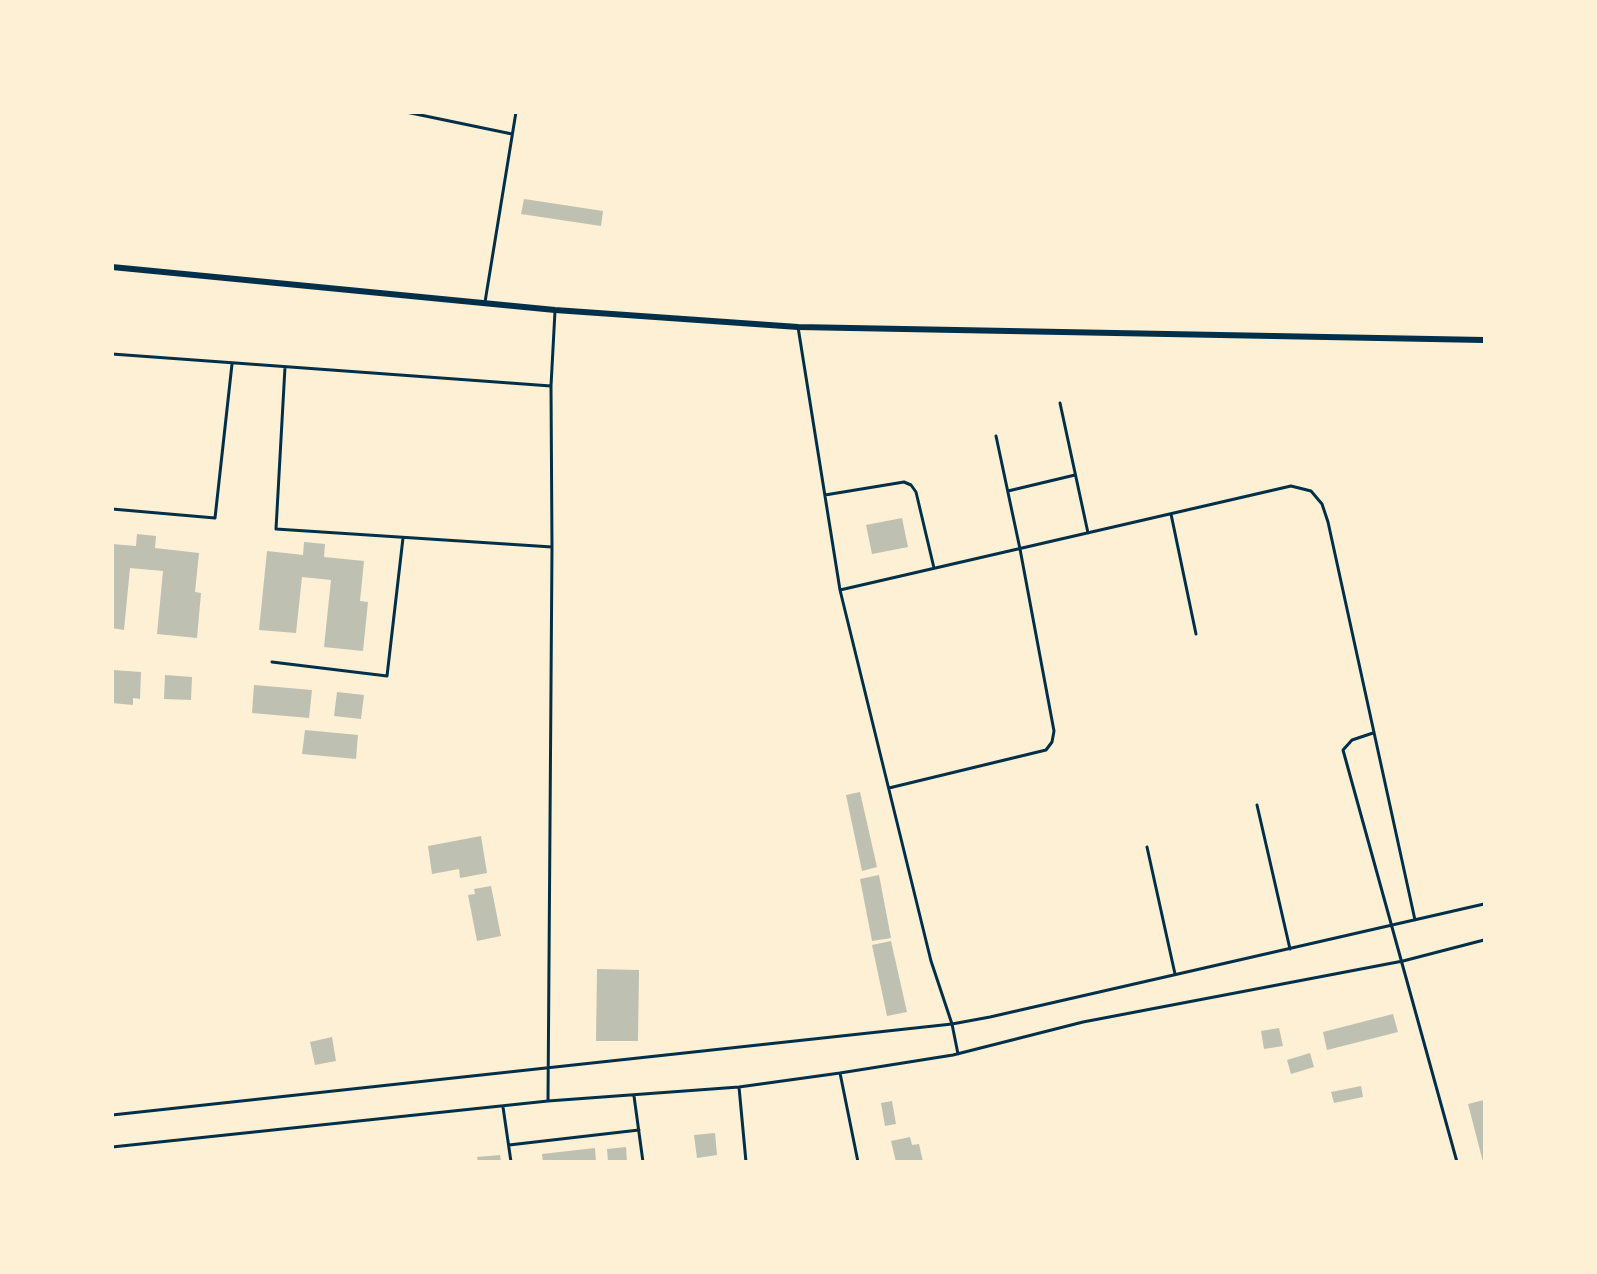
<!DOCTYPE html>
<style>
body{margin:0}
#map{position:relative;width:1597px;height:1274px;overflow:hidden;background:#fdf0d5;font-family:"Archivo Narrow",sans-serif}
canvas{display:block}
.frame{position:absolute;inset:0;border:114px solid #fdf0d5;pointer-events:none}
</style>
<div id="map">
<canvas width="1597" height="1274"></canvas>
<div class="frame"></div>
</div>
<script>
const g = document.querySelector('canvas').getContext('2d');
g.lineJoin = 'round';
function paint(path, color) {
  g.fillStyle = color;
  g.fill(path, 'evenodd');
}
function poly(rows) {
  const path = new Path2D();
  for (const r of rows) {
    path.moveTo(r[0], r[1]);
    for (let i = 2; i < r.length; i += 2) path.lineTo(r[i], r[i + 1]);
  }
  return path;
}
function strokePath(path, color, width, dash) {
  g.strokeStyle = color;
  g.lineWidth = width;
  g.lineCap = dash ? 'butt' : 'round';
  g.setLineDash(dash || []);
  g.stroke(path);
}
const building = poly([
 [524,199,603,211,601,226,521,214],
 [902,518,908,547,872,554,866,525],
 [137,534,156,536,155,548,199,553,195,592,201,593,197,638,157,634,163,571,130,568,124,630,112,628,112,544,136,546],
 [304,542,325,544,324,557,364,561,360,601,368,602,363,651,324,647,331,580,302,577,296,633,259,630,267,551,303,555],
 [112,670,141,672,140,699,133,698,133,705,112,703],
 [165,675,192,677,191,700,164,699],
 [254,685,312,690,309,718,252,713],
 [337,692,364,695,361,719,334,716],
 [305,730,358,735,356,759,302,754],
 [860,792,877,867,862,871,846,795],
 [481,836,487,873,460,878,459,869,432,874,428,846],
 [879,875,891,938,872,941,860,879],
 [491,886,501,936,477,941,468,895,475,894,474,889],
 [891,941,907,1012,887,1016,872,945],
 [597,969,639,970,638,1041,596,1041],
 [1393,1014,1398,1032,1327,1050,1323,1032],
 [1279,1028,1283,1046,1264,1049,1261,1031],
 [332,1037,336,1061,315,1065,310,1042],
 [1310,1053,1314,1067,1291,1074,1287,1060],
 [1361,1086,1363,1097,1334,1103,1331,1092],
 [1484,1100,1484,1162,1483,1162,1468,1104],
 [892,1101,896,1124,885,1126,881,1103],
 [715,1133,717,1155,697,1158,694,1135],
 [910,1137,912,1145,919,1144,923,1162,896,1162,891,1141],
 [626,1147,627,1162,608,1162,607,1149],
 [595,1148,596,1162,543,1162,542,1154],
 [500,1155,501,1162,478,1162,477,1157]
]);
const service = poly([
 [406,112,512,134],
 [485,302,516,112],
 [798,327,840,590,931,961,952,1024,958,1054],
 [112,354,551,386],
 [285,367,276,529,552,547],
 [1060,403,1088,533],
 [1008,491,1075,475],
 [825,495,904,482,911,485,916,492,934,568],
 [112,509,215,518,232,364],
 [1171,514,1196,634],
 [840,590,1291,486,1311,491,1322,504,1328,522,1415,920],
 [272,662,387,676,403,538],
 [1373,733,1352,740,1343,750,1457,1162],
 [889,788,1046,750,1052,742,1054,731,1020,549,996,436],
 [1257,805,1290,949],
 [1147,847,1175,974],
 [840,1073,858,1162],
 [739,1087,746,1162],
 [634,1096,643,1162],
 [548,1101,552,547,551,386,555,311],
 [503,1107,511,1162],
 [112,1115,952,1024,990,1017,1484,904],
 [509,1145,639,1130],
 [112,1147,548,1101,739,1087,840,1073,953,1055,1083,1022,1403,961,1484,940]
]);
const minor = poly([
 [112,267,555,310,798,327,1484,340]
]);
paint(building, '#bec0b2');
strokePath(service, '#003049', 3);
strokePath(minor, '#003049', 6);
</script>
